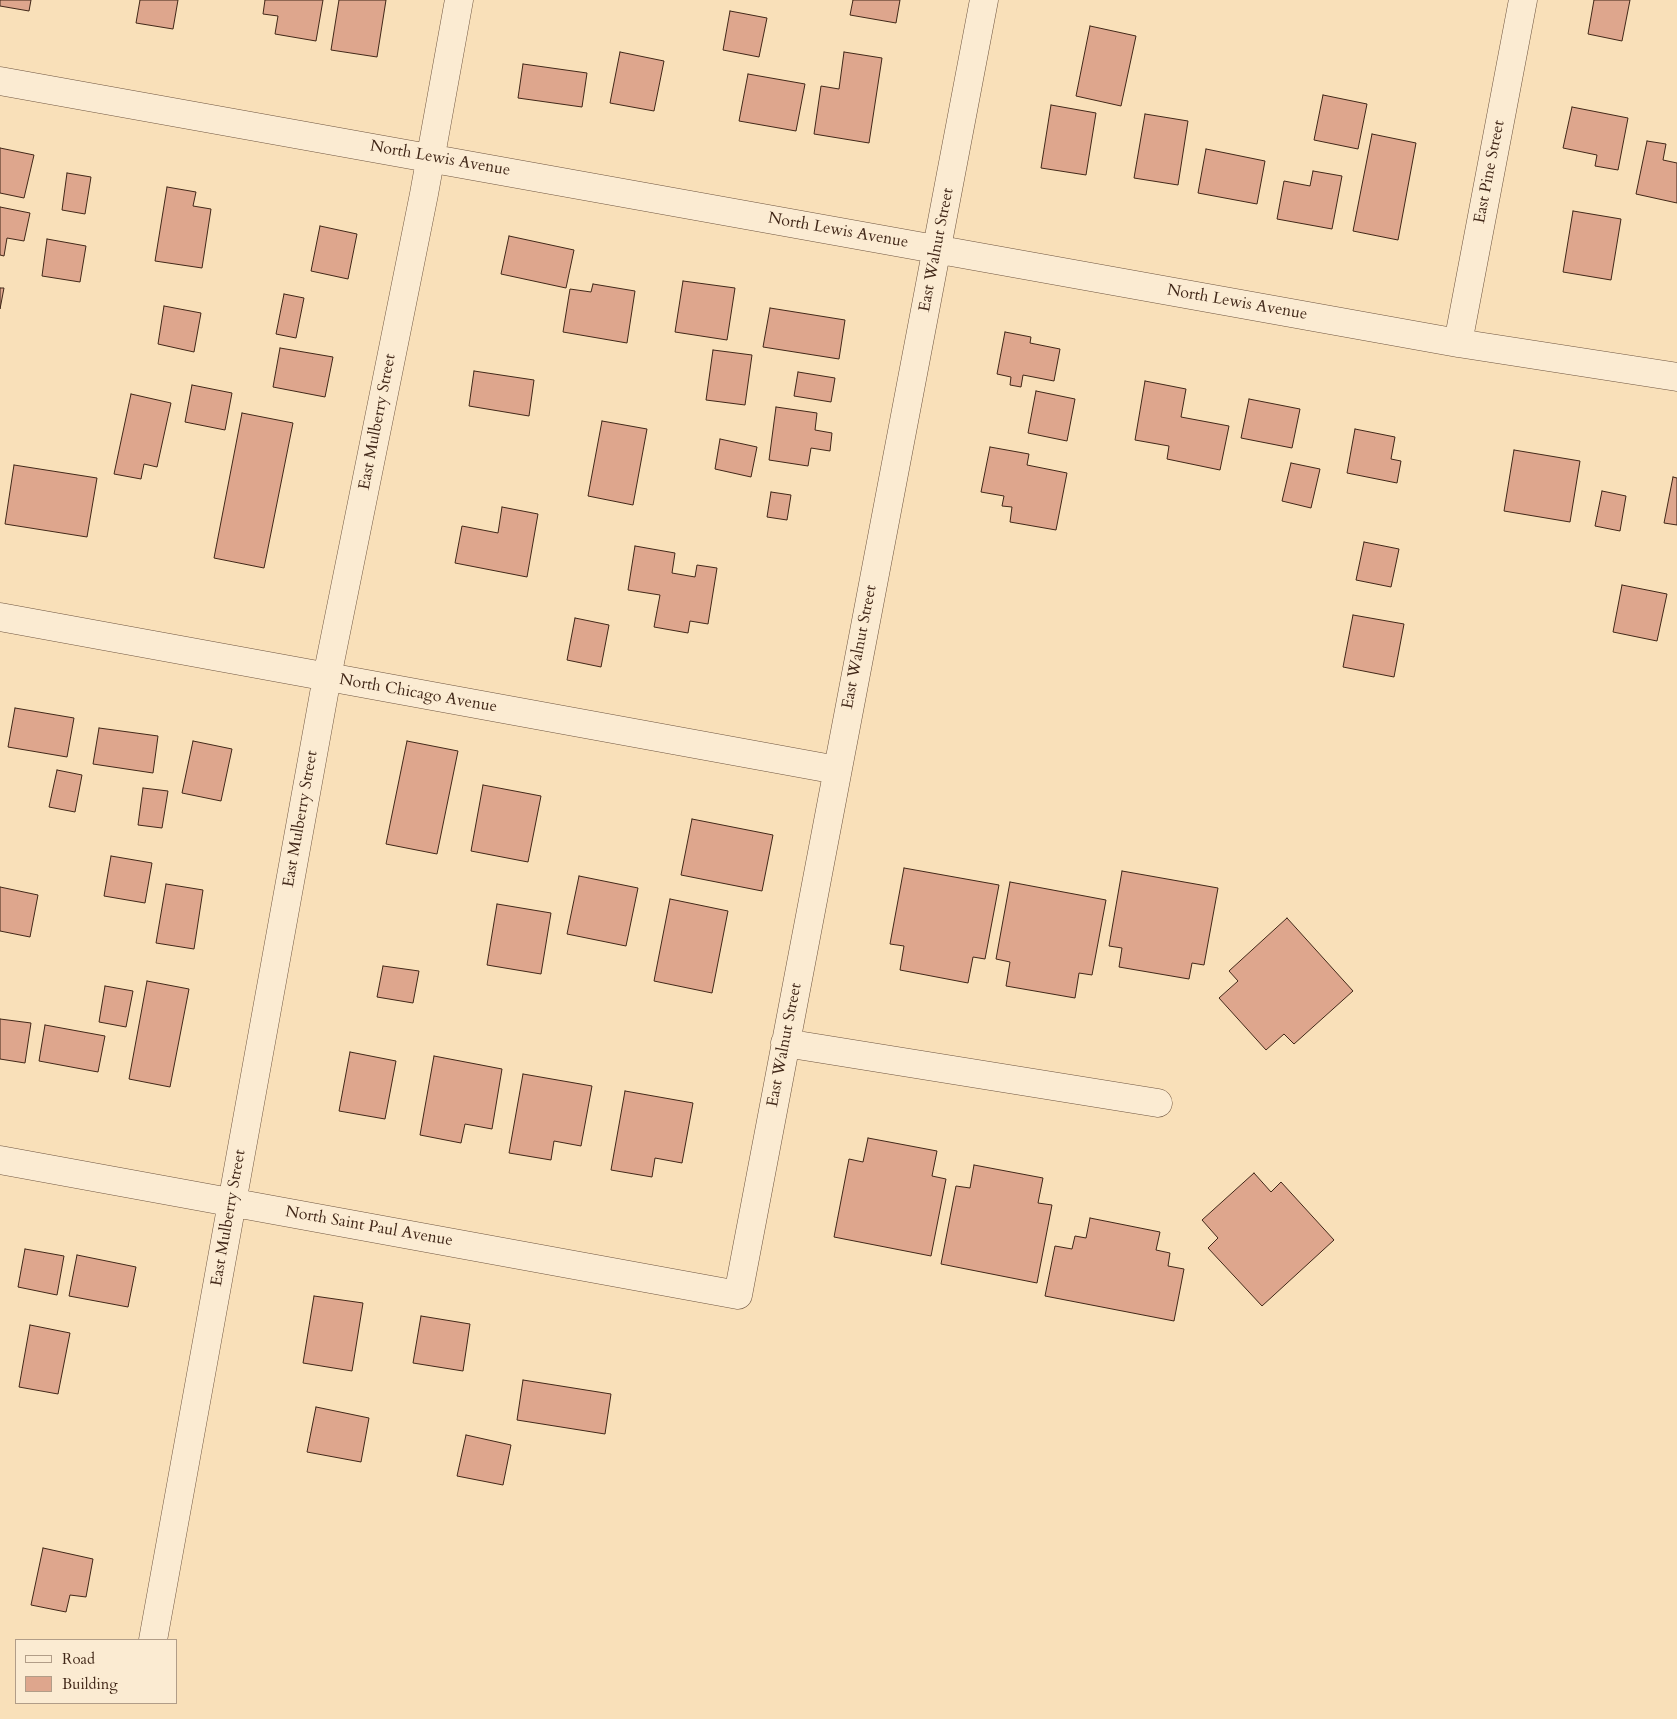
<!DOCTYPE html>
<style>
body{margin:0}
#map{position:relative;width:1677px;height:1719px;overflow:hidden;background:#f9e0b9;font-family:Cardo,serif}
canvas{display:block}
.legend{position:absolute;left:15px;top:1639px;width:162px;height:65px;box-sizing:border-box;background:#fbebd2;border:1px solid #b19d88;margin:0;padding:6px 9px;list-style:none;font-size:15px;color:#412718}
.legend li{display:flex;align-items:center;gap:10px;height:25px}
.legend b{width:25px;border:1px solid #b19d88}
</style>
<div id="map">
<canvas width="1677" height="1719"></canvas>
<ul class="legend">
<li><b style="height:6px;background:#fbebd2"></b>Road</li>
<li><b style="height:14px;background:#dea68d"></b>Building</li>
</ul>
</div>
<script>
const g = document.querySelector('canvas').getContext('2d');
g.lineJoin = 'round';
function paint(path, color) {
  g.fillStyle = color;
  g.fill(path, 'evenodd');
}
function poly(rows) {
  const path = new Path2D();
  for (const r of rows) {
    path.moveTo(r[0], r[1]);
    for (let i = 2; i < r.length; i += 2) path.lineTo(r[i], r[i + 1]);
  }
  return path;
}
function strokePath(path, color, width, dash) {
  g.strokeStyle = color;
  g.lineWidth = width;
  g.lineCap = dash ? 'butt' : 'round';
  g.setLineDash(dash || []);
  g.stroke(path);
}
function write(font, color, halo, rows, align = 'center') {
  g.font = font + ' Cardo,serif';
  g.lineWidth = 4.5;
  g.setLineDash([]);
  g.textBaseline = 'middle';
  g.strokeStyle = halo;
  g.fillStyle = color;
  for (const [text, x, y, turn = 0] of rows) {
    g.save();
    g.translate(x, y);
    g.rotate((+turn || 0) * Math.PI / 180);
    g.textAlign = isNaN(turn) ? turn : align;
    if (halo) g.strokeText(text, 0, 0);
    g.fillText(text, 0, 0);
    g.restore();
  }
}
const building = poly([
 [0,0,31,0,29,11,0,6,0,0],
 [140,0,178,0,173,29,136,23,140,0],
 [265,0,323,0,316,41,275,34,278,16,263,14,265,0],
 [339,0,386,0,377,57,331,50,339,0],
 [853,0,900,0,896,23,850,15,853,0],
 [1594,0,1630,0,1622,41,1588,34,1594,0],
 [730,11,767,18,759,57,723,50,730,11],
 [1090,26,1136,36,1121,106,1076,96,1090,26],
 [620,52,664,61,654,111,610,103,620,52],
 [844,52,882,58,869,143,814,134,821,86,839,89,844,52],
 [523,64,587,73,582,107,518,98,523,64],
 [748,74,805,84,796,131,739,121,748,74],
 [1323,95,1367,104,1358,149,1314,140,1323,95],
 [1051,105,1096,113,1086,175,1041,168,1051,105],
 [1572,107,1628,118,1618,170,1595,166,1597,155,1563,148,1572,107],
 [1145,114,1188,121,1178,185,1134,178,1145,114],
 [1372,134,1416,143,1398,240,1353,231,1372,134],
 [1647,141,1666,144,1663,160,1677,163,1677,203,1636,194,1647,141],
 [0,148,34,155,24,198,0,193,0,148],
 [1206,149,1265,161,1257,204,1198,193,1206,149],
 [1313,171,1342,176,1332,229,1277,219,1284,181,1310,186,1313,171],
 [67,173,91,177,85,214,62,210,67,173],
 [167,187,196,192,193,206,211,209,202,268,155,261,167,187],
 [0,207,30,213,24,241,7,238,4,256,0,255,0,207],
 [1573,211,1621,219,1611,280,1563,272,1573,211],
 [320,226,357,234,348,279,311,271,320,226],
 [509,236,574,250,566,288,501,274,509,236],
 [47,239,86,246,80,282,42,276,47,239],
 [683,281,735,288,727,340,675,332,683,281],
 [593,284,635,291,627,343,563,332,570,289,591,292,593,284],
 [0,288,4,288,0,309,0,288],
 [284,294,304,298,296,338,276,334,284,294],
 [164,306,201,313,194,352,158,344,164,306],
 [770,308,845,320,839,359,763,347,770,308],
 [1005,332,1031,337,1030,343,1060,349,1054,381,1023,375,1021,387,1010,385,1011,377,997,374,1005,332],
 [280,348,333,357,325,397,273,387,280,348],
 [713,350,752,355,745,405,706,400,713,350],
 [474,371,534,380,529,416,469,406,474,371],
 [798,372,835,378,831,402,794,396,798,372],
 [1145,381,1186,389,1181,417,1229,426,1220,470,1167,459,1169,446,1135,440,1145,381],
 [192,385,232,393,225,430,185,422,192,385],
 [1036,391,1075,399,1067,441,1028,433,1036,391],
 [131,394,171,403,157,467,144,464,141,479,114,474,131,394],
 [1249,399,1300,409,1292,448,1241,438,1249,399],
 [776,407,817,413,815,430,832,433,830,451,811,448,808,466,769,460,776,407],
 [242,413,293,423,264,568,214,558,242,413],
 [602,421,647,429,633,505,588,496,602,421],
 [1355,429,1395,437,1391,459,1401,461,1397,483,1347,473,1355,429],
 [720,439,757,447,751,477,715,469,720,439],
 [990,447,1029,454,1027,465,1067,473,1056,530,1010,522,1012,507,1002,506,1004,496,981,492,990,447],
 [1514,450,1580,461,1570,522,1504,511,1514,450],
 [1291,463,1320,469,1311,508,1282,501,1291,463],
 [14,465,97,478,87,537,5,524,14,465],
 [1673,477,1677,478,1677,525,1664,523,1673,477],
 [1602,491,1626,496,1620,531,1595,526,1602,491],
 [771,492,791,495,787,520,767,517,771,492],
 [502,507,538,514,527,577,455,563,462,526,498,533,502,507],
 [1364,542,1399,549,1391,587,1356,580,1364,542],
 [635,546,675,553,672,573,695,577,697,565,717,568,708,624,690,621,688,633,654,627,660,595,628,590,635,546],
 [1622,585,1667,594,1657,641,1613,632,1622,585],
 [1353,615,1404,624,1394,677,1343,667,1353,615],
 [575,618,609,625,601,667,567,660,575,618],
 [15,708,74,718,67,757,8,747,15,708],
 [99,728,158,736,153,773,93,764,99,728],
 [193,741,232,749,221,801,182,793,193,741],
 [407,741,458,751,437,854,386,844,407,741],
 [57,770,82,775,75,812,49,807,57,770],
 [483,785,541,796,528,862,471,851,483,785],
 [143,788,168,791,162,828,138,825,143,788],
 [692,819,773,835,762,891,681,875,692,819],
 [111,856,152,863,145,903,104,896,111,856],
 [904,868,999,885,985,959,973,957,968,983,900,970,904,946,890,944,904,868],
 [1122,871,1218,888,1204,965,1192,963,1189,979,1119,967,1122,948,1109,946,1122,871],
 [579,876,638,888,626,946,567,934,579,876],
 [1010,882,1106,900,1092,975,1079,973,1075,998,1006,986,1010,962,996,959,1010,882],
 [166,884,203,890,194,949,156,943,166,884],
 [0,887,38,895,30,937,0,931,0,887],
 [670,899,728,911,712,993,654,981,670,899],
 [497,904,551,913,541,974,487,965,497,904],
 [1287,918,1353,991,1294,1044,1284,1034,1266,1050,1219,998,1238,981,1229,971,1287,918],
 [383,966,419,971,413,1003,377,997,383,966],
 [147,981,189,989,170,1087,129,1079,147,981],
 [105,986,133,991,126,1027,99,1022,105,986],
 [0,1019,31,1023,25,1063,0,1059,0,1019],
 [45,1025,105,1036,98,1072,39,1061,45,1025],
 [350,1052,396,1061,385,1119,339,1111,350,1052],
 [434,1056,502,1069,492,1129,465,1124,461,1143,420,1135,434,1056],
 [523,1074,592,1086,581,1146,554,1141,551,1160,509,1153,523,1074],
 [625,1091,693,1103,682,1163,655,1158,652,1177,611,1170,625,1091],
 [868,1138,937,1151,932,1176,946,1179,931,1256,834,1237,849,1159,863,1162,868,1138],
 [974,1165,1043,1178,1038,1203,1052,1205,1037,1283,941,1264,956,1186,970,1188,974,1165],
 [1254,1173,1271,1192,1281,1182,1334,1240,1262,1306,1208,1248,1218,1238,1202,1220,1254,1173],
 [1090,1218,1160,1232,1156,1250,1170,1253,1168,1266,1184,1269,1174,1321,1045,1296,1055,1246,1072,1249,1075,1236,1086,1238,1090,1218],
 [25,1249,64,1256,57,1295,18,1287,25,1249],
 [77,1255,136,1267,128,1307,69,1296,77,1255],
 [314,1296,363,1303,352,1371,303,1363,314,1296],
 [421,1316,470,1324,463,1371,413,1363,421,1316],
 [30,1325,70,1333,58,1394,19,1387,30,1325],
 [523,1380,611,1394,605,1434,517,1420,523,1380],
 [316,1407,369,1418,361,1462,307,1452,316,1407],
 [466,1435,511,1445,503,1485,457,1476,466,1435],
 [43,1548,93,1559,86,1597,70,1595,66,1612,31,1605,43,1548]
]);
const street = poly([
 [0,81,1458,343,1677,377],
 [1458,343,1523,0],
 [0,617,837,770],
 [785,1043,1158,1103],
 [0,1160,738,1295,984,0],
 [153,1640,327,677,424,194,459,0]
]);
const streetNames = [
 ["North Lewis Avenue",440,159,10],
 ["East Pine Street",1490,172,-79],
 ["North Lewis Avenue",838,231,10],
 ["East Walnut Street",937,250,-79],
 ["North Lewis Avenue",1237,303,10],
 ["East Mulberry Street",378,422,-79],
 ["East Walnut Street",860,647,-79],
 ["North Chicago Avenue",418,694,10],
 ["East Mulberry Street",301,819,-80],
 ["East Walnut Street",785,1045,-79],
 ["East Mulberry Street",229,1218,-80],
 ["North Saint Paul Avenue",369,1227,10]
];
paint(building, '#dea68d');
strokePath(building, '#412718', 1);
strokePath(street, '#6f5540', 29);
strokePath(street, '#fbebd2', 28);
write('16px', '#412718', '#fbebd2', streetNames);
</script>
